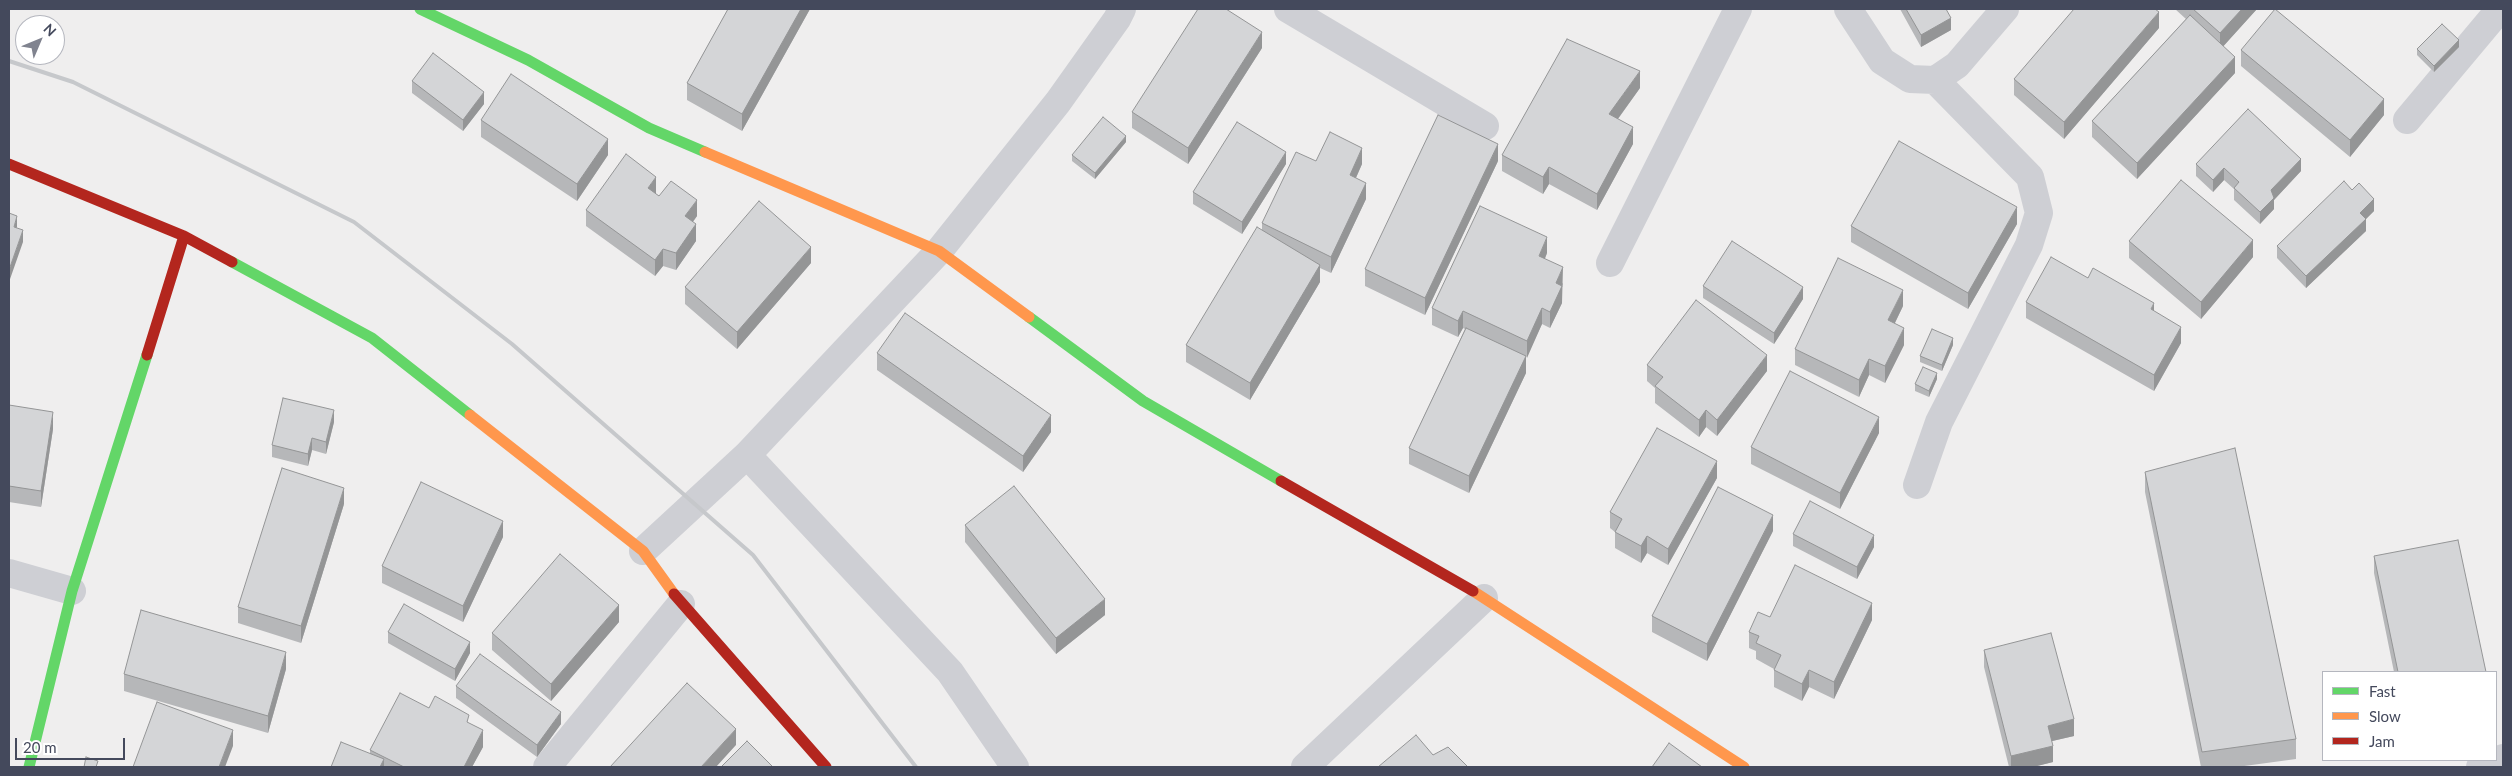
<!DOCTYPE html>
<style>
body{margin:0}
#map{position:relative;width:2512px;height:776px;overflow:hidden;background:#efeeee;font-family:Lato,sans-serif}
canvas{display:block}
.frame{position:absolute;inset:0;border:10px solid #44495c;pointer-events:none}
.legend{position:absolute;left:2322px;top:671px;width:175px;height:90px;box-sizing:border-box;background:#fff;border:1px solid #b4b6be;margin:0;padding:6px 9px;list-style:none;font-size:15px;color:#44495c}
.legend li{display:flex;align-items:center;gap:10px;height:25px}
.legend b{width:25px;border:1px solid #b4b6be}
.north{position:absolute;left:15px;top:15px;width:50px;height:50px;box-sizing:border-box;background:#fff;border:1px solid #b4b6be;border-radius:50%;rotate:45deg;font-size:14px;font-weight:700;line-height:20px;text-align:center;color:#44495c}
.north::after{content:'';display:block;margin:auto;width:18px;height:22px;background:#80838f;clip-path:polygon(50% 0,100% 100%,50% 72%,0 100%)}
.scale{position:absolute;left:15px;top:738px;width:110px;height:22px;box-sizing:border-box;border:2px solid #44495c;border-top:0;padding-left:6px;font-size:15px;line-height:18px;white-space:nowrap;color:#44495c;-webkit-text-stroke:4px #fff;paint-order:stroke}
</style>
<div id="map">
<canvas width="2512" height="776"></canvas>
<div class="frame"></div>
<ul class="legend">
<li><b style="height:6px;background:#63d668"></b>Fast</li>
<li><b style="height:6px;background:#ff974d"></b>Slow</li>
<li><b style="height:6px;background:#b3261e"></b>Jam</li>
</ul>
<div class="north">N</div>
<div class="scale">20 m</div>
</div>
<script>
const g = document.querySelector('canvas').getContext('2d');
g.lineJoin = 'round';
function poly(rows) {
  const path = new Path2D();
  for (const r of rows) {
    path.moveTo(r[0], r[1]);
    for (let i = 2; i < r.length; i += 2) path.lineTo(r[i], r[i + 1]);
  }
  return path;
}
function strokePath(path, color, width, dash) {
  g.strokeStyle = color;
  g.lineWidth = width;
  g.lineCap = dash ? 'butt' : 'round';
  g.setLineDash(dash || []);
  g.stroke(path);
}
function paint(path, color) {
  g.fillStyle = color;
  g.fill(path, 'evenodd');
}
const street = poly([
 [1288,9,1485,126],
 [1848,9,1882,61,1910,79,1935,80,1957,65,2005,9],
 [2407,120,2500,9],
 [1610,263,1738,9],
 [747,455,950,672,1015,767],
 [1917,485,1939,422,2029,245,2039,213,2030,177,1935,80],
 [643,551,747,455,939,251,1058,102,1117,19,1122,9],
 [9,573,72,591],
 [547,767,681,604],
 [1305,767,1484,598],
 [2480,767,2503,758]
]);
const fast = poly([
 [420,9,528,60,649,128,705,152],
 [232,262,372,338,470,415],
 [1029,317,1143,401,1281,481],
 [29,767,72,591,147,355]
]);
const slow = poly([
 [705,152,939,251,1029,317],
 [470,415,643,551,674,594],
 [1473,591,1744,767]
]);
const jam = poly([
 [9,164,184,236,232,262],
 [147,355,184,236],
 [1281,481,1473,591],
 [674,594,826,767]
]);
const rail = poly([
 [9,61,73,82,354,222,512,344,753,555,916,767]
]);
const wall = poly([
 [728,9,810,9,742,131,687,100,687,83],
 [1900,9,1946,9,1951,30,1921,47],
 [2175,9,2257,9,2223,46,2235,73,2137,179,2092,137,2092,121,2186,19],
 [2159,28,2064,139,2014,95,2014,79],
 [2459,47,2434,72,2417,55,2417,49],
 [1262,48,1188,164,1132,128,1132,112],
 [2241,50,2384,115,2350,157,2241,66],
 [412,81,484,104,463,131,412,93],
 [1640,88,1618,119,1633,144,1597,210,1549,184,1543,194,1502,171,1502,155],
 [481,120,608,155,577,201,481,137],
 [1126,142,1095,179,1072,161,1072,155],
 [1316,161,1362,164,1356,178,1366,199,1331,273,1320,268,1320,282,1250,400,1186,362,1186,345,1262,230,1262,223],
 [1498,161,1425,315,1365,286,1365,269],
 [1286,164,1242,234,1193,204,1193,192],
 [2196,164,2301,171,2274,200,2274,209,2260,224,2234,200,2234,189,2224,180,2213,192,2196,176],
 [2352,190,2374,211,2366,219,2366,231,2306,288,2277,258,2277,246],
 [656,193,656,194,659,196,697,216,693,222,696,241,676,270,663,266,655,276,586,226,586,210],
 [2017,224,1968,309,1851,242,1851,226],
 [2129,241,2253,257,2201,319,2129,258],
 [1547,253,1545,259,1563,284,1562,287,1562,303,1550,328,1542,324,1526,358,1526,373,1469,493,1409,464,1409,448,1465,329,1463,328,1458,337,1432,325,1432,308],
 [811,263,737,349,685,304,685,287],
 [2088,278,2154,311,2181,343,2154,391,2026,318,2026,302],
 [1703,286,1803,299,1774,344,1703,298],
 [1903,306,1895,323,1904,345,1885,383,1869,375,1859,397,1795,365,1795,349],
 [1953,345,1942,371,1920,362,1920,356],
 [877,353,1051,432,1023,472,877,370],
 [1647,365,1767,371,1717,436,1706,427,1699,437,1655,403,1655,388,1647,381],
 [1937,379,1929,397,1915,391,1915,384],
 [9,405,53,429,41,507,9,502],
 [334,422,326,454,312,450,308,466,272,457,272,445],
 [1879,433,1840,509,1751,464,1751,447],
 [2145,472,2296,739,2296,759,2237,767,2201,767,2145,492],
 [1717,478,1668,565,1647,553,1641,563,1615,548,1615,532,1610,528,1610,512],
 [344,504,301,643,238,623,238,607],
 [965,525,1105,615,1056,654,965,542],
 [1773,531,1707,661,1652,632,1652,616],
 [1793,534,1874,547,1857,579,1793,546],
 [503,537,463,622,382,583,382,566],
 [2374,556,2486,672,2394,672,2374,573],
 [1770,617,1872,620,1834,699,1809,687,1802,701,1774,687,1774,669,1756,659,1756,651,1749,648,1749,632],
 [619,622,551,701,492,650,492,633],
 [388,632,470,653,455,681,388,643],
 [1984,650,2074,736,2052,741,2053,762,2033,767,2009,767,1984,667],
 [286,669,268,733,124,691,124,674],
 [456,686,561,724,537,757,456,698],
 [429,708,469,723,483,747,472,767,331,767,370,754,370,750]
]);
const shadedWall = poly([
 [801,9,810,9,742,131,742,114],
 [2242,9,2257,9,2220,50,2220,33],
 [2159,12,2159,28,2064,139,2064,122],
 [1951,18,1951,30,1921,47,1921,35],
 [1262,32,1262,48,1188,164,1188,148],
 [2459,40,2459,47,2434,72,2434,66],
 [2235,57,2235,73,2137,179,2137,163],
 [1640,71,1640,88,1609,131,1609,114],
 [484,92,484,104,463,131,463,120],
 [2384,99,2384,115,2350,157,2350,140],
 [1633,127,1633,144,1597,210,1597,194],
 [1126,136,1126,142,1095,179,1095,173],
 [608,139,608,155,577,201,577,184],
 [1498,144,1498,161,1425,315,1425,298],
 [1362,148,1362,164,1350,191,1350,175],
 [1286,152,1286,164,1242,234,1242,222],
 [2301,159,2301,171,2274,200,2274,209,2260,224,2260,212,2271,190],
 [1549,167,1549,184,1543,194,1543,177],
 [2224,168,2224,180,2213,192,2213,180],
 [656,177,656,193,648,205,648,188],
 [1366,183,1366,199,1331,273,1331,257],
 [2374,199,2374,211,2366,219,2366,231,2306,288,2306,276,2360,213],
 [697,200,697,216,685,232,685,216],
 [2017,207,2017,224,1968,309,1968,293],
 [17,216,17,228,14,227],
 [696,224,696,241,676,270,676,253],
 [23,230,23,242,9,282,9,270],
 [1547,237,1547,253,1539,272,1539,256],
 [2253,240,2253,257,2201,319,2201,302],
 [811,247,811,263,737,349,737,332],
 [663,249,663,266,655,276,655,260],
 [1320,265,1320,282,1250,400,1250,383],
 [1563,267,1562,303,1550,328,1550,312,1556,283],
 [1803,287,1803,299,1774,344,1774,333],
 [1903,290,1903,306,1888,337,1888,320],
 [2154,303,2154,320,2151,309],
 [1542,308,1542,324,1527,358,1527,341],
 [1463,311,1463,328,1458,337,1458,321],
 [2181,327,2181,343,2154,391,2154,375],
 [1904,328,1904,345,1885,383,1885,366],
 [1953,338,1953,345,1942,371,1942,365],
 [1767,355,1767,371,1717,436,1717,420],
 [1526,356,1526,373,1469,493,1469,476],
 [1869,359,1869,375,1859,397,1859,380],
 [1937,373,1937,379,1929,397,1929,391],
 [334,410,334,422,326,454,326,442],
 [1706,410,1706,427,1699,437,1699,420],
 [53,412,53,429,41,507,41,491],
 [1051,415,1051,432,1023,472,1023,456],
 [1879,417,1879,433,1840,509,1840,493],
 [312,438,312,450,308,466,308,454],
 [1717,461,1717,478,1668,565,1668,549],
 [344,488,344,504,301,643,301,626],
 [1773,515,1773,531,1707,661,1707,644],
 [503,521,503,537,463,622,463,606],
 [1874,535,1874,547,1857,579,1857,567],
 [1647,536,1647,553,1641,563,1641,546],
 [1105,599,1105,615,1056,654,1056,638],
 [1872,603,1872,620,1834,699,1834,682],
 [619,605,619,622,551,701,551,684],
 [470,642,470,653,455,681,455,669],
 [286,652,286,669,268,733,268,716],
 [1809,670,1809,687,1802,701,1802,684],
 [561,712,561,724,537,757,537,745],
 [2074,719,2074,736,2048,742,2048,726],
 [736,729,736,745,716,767,701,767],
 [233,730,233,746,225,767,219,767],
 [483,730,483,747,472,767,464,767],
 [2053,746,2053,762,2033,767,2011,767,2011,756],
 [384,759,384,767,380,767]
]);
const building = poly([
 [728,9,801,9,742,114,687,83,728,9],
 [1198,9,1226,9,1262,32,1188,148,1132,112,1198,9],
 [1906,9,1946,9,1951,18,1921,35,1906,9],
 [2074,9,2155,9,2159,12,2064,122,2014,79,2074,9],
 [2193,9,2242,9,2220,33,2193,9],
 [2275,9,2384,99,2350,140,2241,50,2275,9],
 [2190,15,2235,57,2137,163,2092,121,2190,15],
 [2442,24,2459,40,2434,66,2417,49,2442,24],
 [1567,39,1640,71,1609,114,1633,127,1597,194,1549,167,1543,177,1502,155,1567,39],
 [433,53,484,92,463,120,412,81,433,53],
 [511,74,608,139,577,184,481,120,511,74],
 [2248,109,2301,159,2271,190,2274,198,2260,212,2234,188,2239,182,2224,168,2213,180,2196,164,2248,109],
 [1438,115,1498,144,1425,298,1365,269,1438,115],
 [1103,117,1126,136,1095,173,1072,155,1103,117],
 [1237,122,1286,152,1242,222,1193,192,1237,122],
 [1330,132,1362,148,1350,175,1366,183,1331,257,1262,223,1296,152,1316,161,1330,132],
 [1899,141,2017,207,1968,293,1851,226,1899,141],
 [626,154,656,177,648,188,659,196,671,181,697,200,685,216,696,224,676,253,663,249,655,260,586,210,626,154],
 [2181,180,2253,240,2201,302,2129,241,2181,180],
 [2344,181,2352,190,2359,183,2374,199,2360,213,2366,219,2306,276,2277,246,2344,181],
 [759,201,811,247,737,332,685,287,759,201],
 [1480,206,1547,237,1539,256,1563,267,1556,283,1562,286,1550,312,1542,308,1527,341,1463,311,1458,321,1432,308,1480,206],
 [9,213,17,216,14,227,23,230,9,270,9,213],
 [1257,227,1320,265,1250,383,1186,345,1257,227],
 [1732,241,1803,287,1774,333,1703,286,1732,241],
 [2051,257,2088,278,2093,268,2154,303,2151,309,2181,327,2154,375,2026,302,2051,257],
 [1838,258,1903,290,1888,320,1904,328,1885,366,1869,359,1859,380,1795,349,1838,258],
 [1696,300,1767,355,1717,420,1706,410,1699,420,1655,386,1663,377,1647,365,1696,300],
 [905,313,1051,415,1023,456,877,353,905,313],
 [1466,328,1526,356,1469,476,1409,448,1466,328],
 [1932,329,1953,338,1942,365,1920,356,1932,329],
 [1923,367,1937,373,1929,391,1915,384,1923,367],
 [1790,371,1879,417,1840,493,1751,447,1790,371],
 [283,398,334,410,326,442,312,438,308,454,272,445,283,398],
 [9,405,53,412,41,491,9,486,9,405],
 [1657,428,1717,461,1668,549,1647,536,1641,546,1615,532,1622,519,1610,512,1657,428],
 [2235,448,2296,739,2202,752,2145,472,2235,448],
 [282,468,344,488,301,626,238,607,282,468],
 [421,482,503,521,463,606,382,566,421,482],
 [1014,486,1105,599,1056,638,965,525,1014,486],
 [1718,487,1773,515,1707,644,1652,616,1718,487],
 [1810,501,1874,535,1857,567,1793,534,1810,501],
 [2458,540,2486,672,2398,672,2374,556,2458,540],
 [560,554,619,605,551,684,492,633,560,554],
 [1795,565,1872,603,1834,682,1809,670,1802,684,1774,670,1781,655,1756,643,1759,636,1749,632,1758,612,1770,617,1795,565],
 [404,604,470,642,455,669,388,632,404,604],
 [141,610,286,652,268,716,124,674,141,610],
 [2051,633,2074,719,2048,726,2053,746,2011,756,1984,650,2051,633],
 [480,654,561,712,537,745,456,686,480,654],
 [687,683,736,729,701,767,610,767,687,683],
 [400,693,429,708,435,696,469,715,467,722,483,730,464,767,404,767,370,750,400,693],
 [157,702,233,730,219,767,133,767,157,702],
 [1416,735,1433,755,1448,747,1468,767,1378,767,1416,735],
 [747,741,773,767,721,767,747,741],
 [341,742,384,759,380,767,331,767,341,742],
 [1669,743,1702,767,1652,767,1669,743],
 [86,757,98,761,96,767,84,767,86,757]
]);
strokePath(street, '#cecfd4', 28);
strokePath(fast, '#63d668', 11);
strokePath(slow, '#ff974d', 11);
strokePath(jam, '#b3261e', 11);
strokePath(rail, '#c6c8cb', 4);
paint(wall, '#b6b7b9');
paint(shadedWall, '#949596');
paint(building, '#d4d5d7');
strokePath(building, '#949596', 1);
</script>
